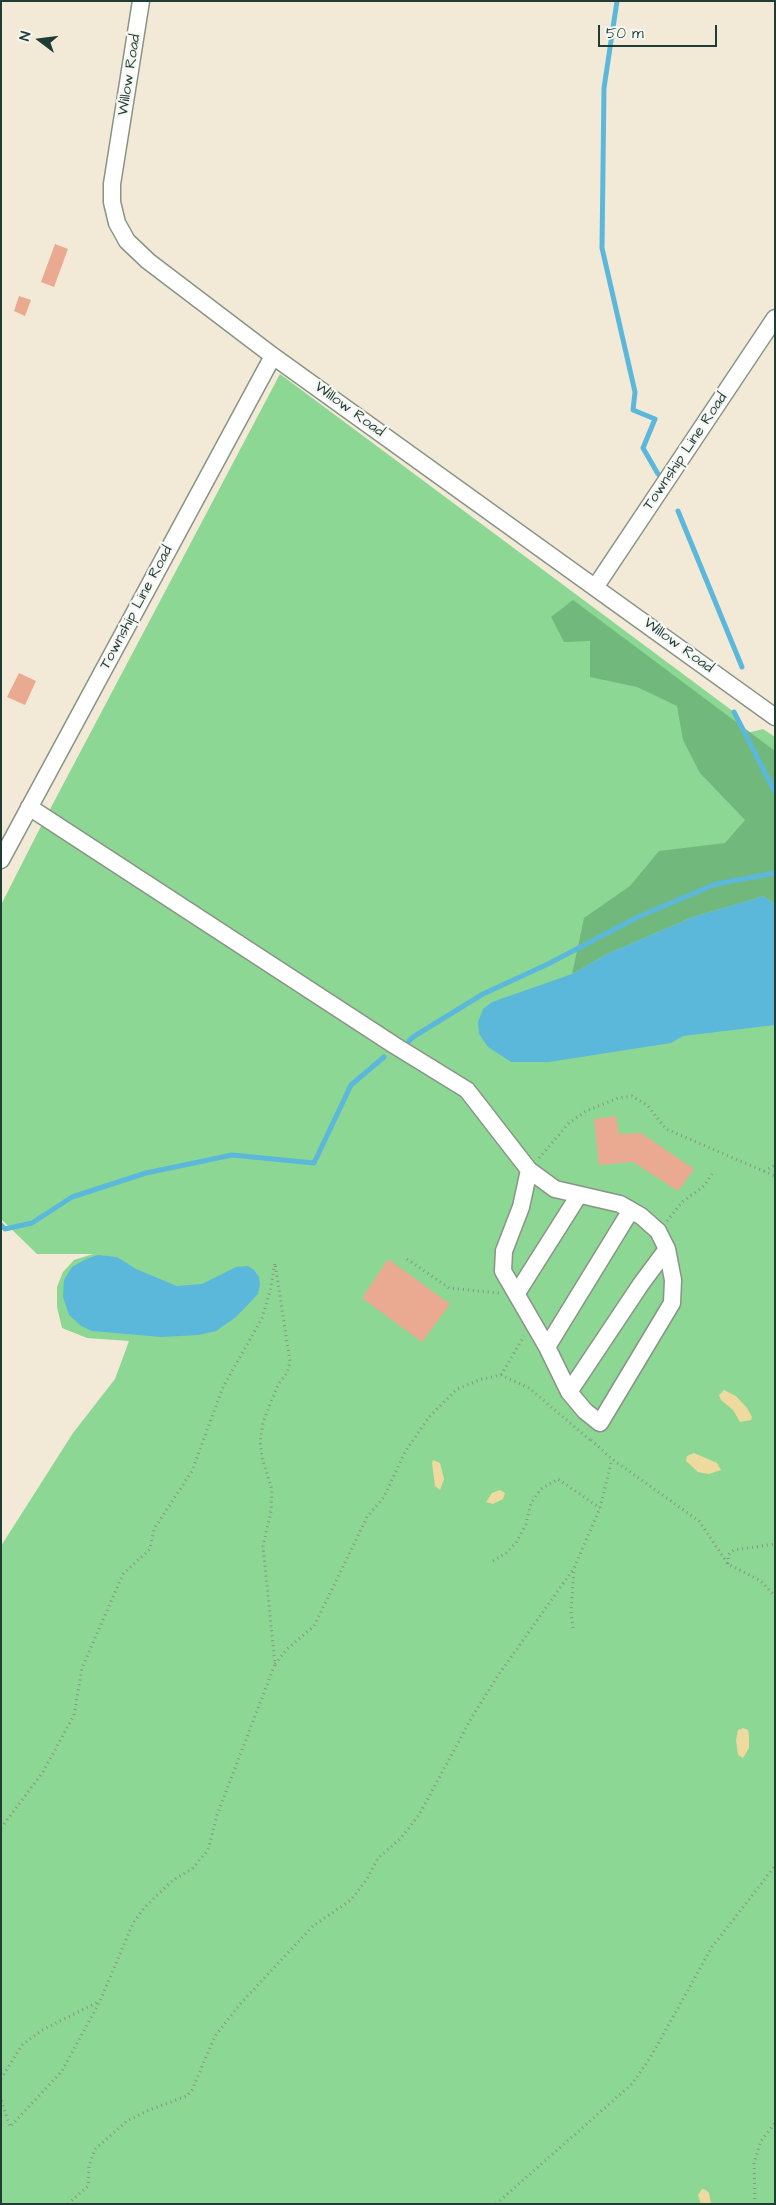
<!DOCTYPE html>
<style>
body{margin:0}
#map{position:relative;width:776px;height:2205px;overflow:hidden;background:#f2ead7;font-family:"Architects Daughter",sans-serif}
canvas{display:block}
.frame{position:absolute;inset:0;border:2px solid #1f3d34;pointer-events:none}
.north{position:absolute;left:15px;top:15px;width:50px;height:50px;-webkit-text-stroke:4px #f6f6f2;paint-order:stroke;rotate:285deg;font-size:14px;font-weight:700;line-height:20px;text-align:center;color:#1f3d34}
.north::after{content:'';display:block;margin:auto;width:18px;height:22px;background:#1f3d34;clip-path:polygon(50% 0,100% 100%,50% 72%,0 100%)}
.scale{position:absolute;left:598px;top:25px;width:119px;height:22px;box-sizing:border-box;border:2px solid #1f3d34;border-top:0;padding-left:6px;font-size:15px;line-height:18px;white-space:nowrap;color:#1f3d34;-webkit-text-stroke:4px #f6f6f2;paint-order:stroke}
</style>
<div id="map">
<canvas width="776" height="2205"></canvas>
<div class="frame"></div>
<div class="north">N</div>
<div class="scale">50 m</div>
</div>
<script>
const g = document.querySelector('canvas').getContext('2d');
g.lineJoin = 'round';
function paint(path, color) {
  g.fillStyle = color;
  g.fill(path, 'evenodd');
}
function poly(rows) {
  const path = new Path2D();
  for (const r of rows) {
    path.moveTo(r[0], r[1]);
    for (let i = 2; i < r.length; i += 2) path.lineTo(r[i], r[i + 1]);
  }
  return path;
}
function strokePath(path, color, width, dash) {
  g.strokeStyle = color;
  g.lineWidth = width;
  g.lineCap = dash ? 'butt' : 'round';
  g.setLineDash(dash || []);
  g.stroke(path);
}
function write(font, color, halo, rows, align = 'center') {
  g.font = font + ' "Architects Daughter",sans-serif';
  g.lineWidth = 4.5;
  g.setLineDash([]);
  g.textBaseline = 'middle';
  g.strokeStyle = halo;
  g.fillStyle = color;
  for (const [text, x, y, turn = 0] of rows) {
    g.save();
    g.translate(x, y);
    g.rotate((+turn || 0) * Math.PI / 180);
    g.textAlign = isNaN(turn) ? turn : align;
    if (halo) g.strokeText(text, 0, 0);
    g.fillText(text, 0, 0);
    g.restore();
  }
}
const green = poly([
 [280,374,734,712,743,734,763,729,775,737,775,2204,1,2204,1,1546,73,1433,115,1379,129,1341,87,1338,62,1328,57,1307,57,1287,63,1272,74,1260,93,1254,37,1254,1,1219,1,905,38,832]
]);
const forest = poly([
 [573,600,775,751,775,905,764,896,693,917,607,954,572,974,584,918,630,886,659,851,725,843,745,820,700,773,683,740,677,706,637,687,590,677,590,641,564,642,551,617]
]);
const sand = poly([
 [724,1390,736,1396,747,1408,752,1417,751,1420,740,1422,733,1410,721,1400,719,1395],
 [694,1453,717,1463,721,1470,709,1474,698,1472,686,1461,687,1456],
 [433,1460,440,1463,444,1479,440,1490,435,1486,432,1463],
 [500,1490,505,1493,503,1499,493,1504,486,1502,492,1493],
 [743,1728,748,1730,749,1735,749,1748,743,1758,738,1755,736,1740,738,1730],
 [702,2189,706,2190,709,2193,711,2204,701,2204,698,2195]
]);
const water = poly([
 [764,896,775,905,775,1025,683,1036,671,1043,549,1062,511,1062,488,1047,479,1034,478,1022,483,1009,492,1002,572,974,607,954,693,917],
 [98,1255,117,1257,136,1269,177,1286,202,1284,236,1267,248,1266,254,1270,259,1277,260,1285,258,1294,236,1317,216,1331,199,1335,161,1337,92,1331,81,1326,69,1315,63,1297,64,1280,72,1267,86,1259]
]);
const stream = poly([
 [617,1,604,88,602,248,635,392,633,410,655,419,643,448,658,474],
 [678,511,742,667],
 [734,712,775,792],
 [409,1041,413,1037,483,994,548,964,638,917,716,884,775,873],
 [1,1225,5,1229,32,1223,72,1197,146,1173,232,1155,314,1163,351,1085,384,1057]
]);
const building = poly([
 [55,244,68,249,54,287,41,282],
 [19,296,31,300,25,316,14,311],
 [19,673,36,681,25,705,7,697],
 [616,1116,619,1134,641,1133,694,1169,678,1191,633,1162,599,1165,594,1119],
 [388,1259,450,1304,422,1342,362,1298]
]);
const path = poly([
 [539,1158,569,1123,586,1111,618,1098,632,1096,648,1106,666,1129,775,1176],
 [764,1171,775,1165],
 [667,1221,682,1202,704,1186,712,1174],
 [407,1259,449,1288,499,1293],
 [501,1375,524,1336],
 [591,1440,612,1459,699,1521,728,1564,761,1581,775,1596],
 [493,1561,506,1553,516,1543,526,1524,531,1503,541,1489,558,1479,600,1508],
 [728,1564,728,1555,734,1550,775,1544],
 [573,1628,571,1611,574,1568],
 [275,1664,287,1649,314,1626,367,1517,384,1497,405,1452,429,1417,457,1389,482,1379,501,1375,529,1388,590,1440],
 [1,1828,43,1772,74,1715,82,1668,123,1574,150,1549,154,1529,192,1471,223,1387,262,1318,270,1291,275,1263,290,1362,287,1373,279,1383,270,1404,263,1423,260,1442,262,1458,272,1490,271,1511,263,1546,275,1664,217,1815,208,1850,192,1869,173,1880,145,1907,133,1923,100,2001,62,2071,10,2127,1,2099],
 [1,2079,22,2045,42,2030,100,2001],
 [68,2204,88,2186,89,2167,95,2149,127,2121,149,2110,187,2096,192,2090,215,2036,241,2003,313,1926,351,1900,367,1879,378,1858,400,1839,419,1815,472,1717,497,1677,574,1568,600,1508,612,1459],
 [496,2204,632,2084,650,2058,712,1947,775,1866],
 [755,2204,754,2163,761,2141,775,2123]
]);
const minor = poly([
 [141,1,112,184,112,202,117,223,127,241,148,261,273,356,775,717],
 [596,586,775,318],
 [29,807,394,1045,467,1090,529,1170,555,1189,620,1204,641,1216,658,1231,667,1249,673,1280,672,1303,600,1423,585,1411,569,1392,547,1347,503,1271,504,1251,521,1207,529,1170],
 [1,860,273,356],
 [517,1293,579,1195],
 [547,1347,631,1210],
 [569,1392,641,1284,667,1249]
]);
const streetNames = [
 ["Willow Road",130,75,-81],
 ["Willow Road",349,410,36],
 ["Township Line Road",686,452,-56],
 ["Township Line Road",137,608,-62],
 ["Willow Road",678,646,36]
];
paint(green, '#8cd793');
paint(forest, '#71b87d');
paint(sand, '#eeda9e');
paint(water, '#5cb8da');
strokePath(stream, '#5cb8da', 5);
paint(building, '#e9aa91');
strokePath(minor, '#889486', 19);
strokePath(path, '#889486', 3, [1, 4]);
strokePath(minor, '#fff', 16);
write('15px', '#1f3d34', '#f6f6f2', streetNames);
</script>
